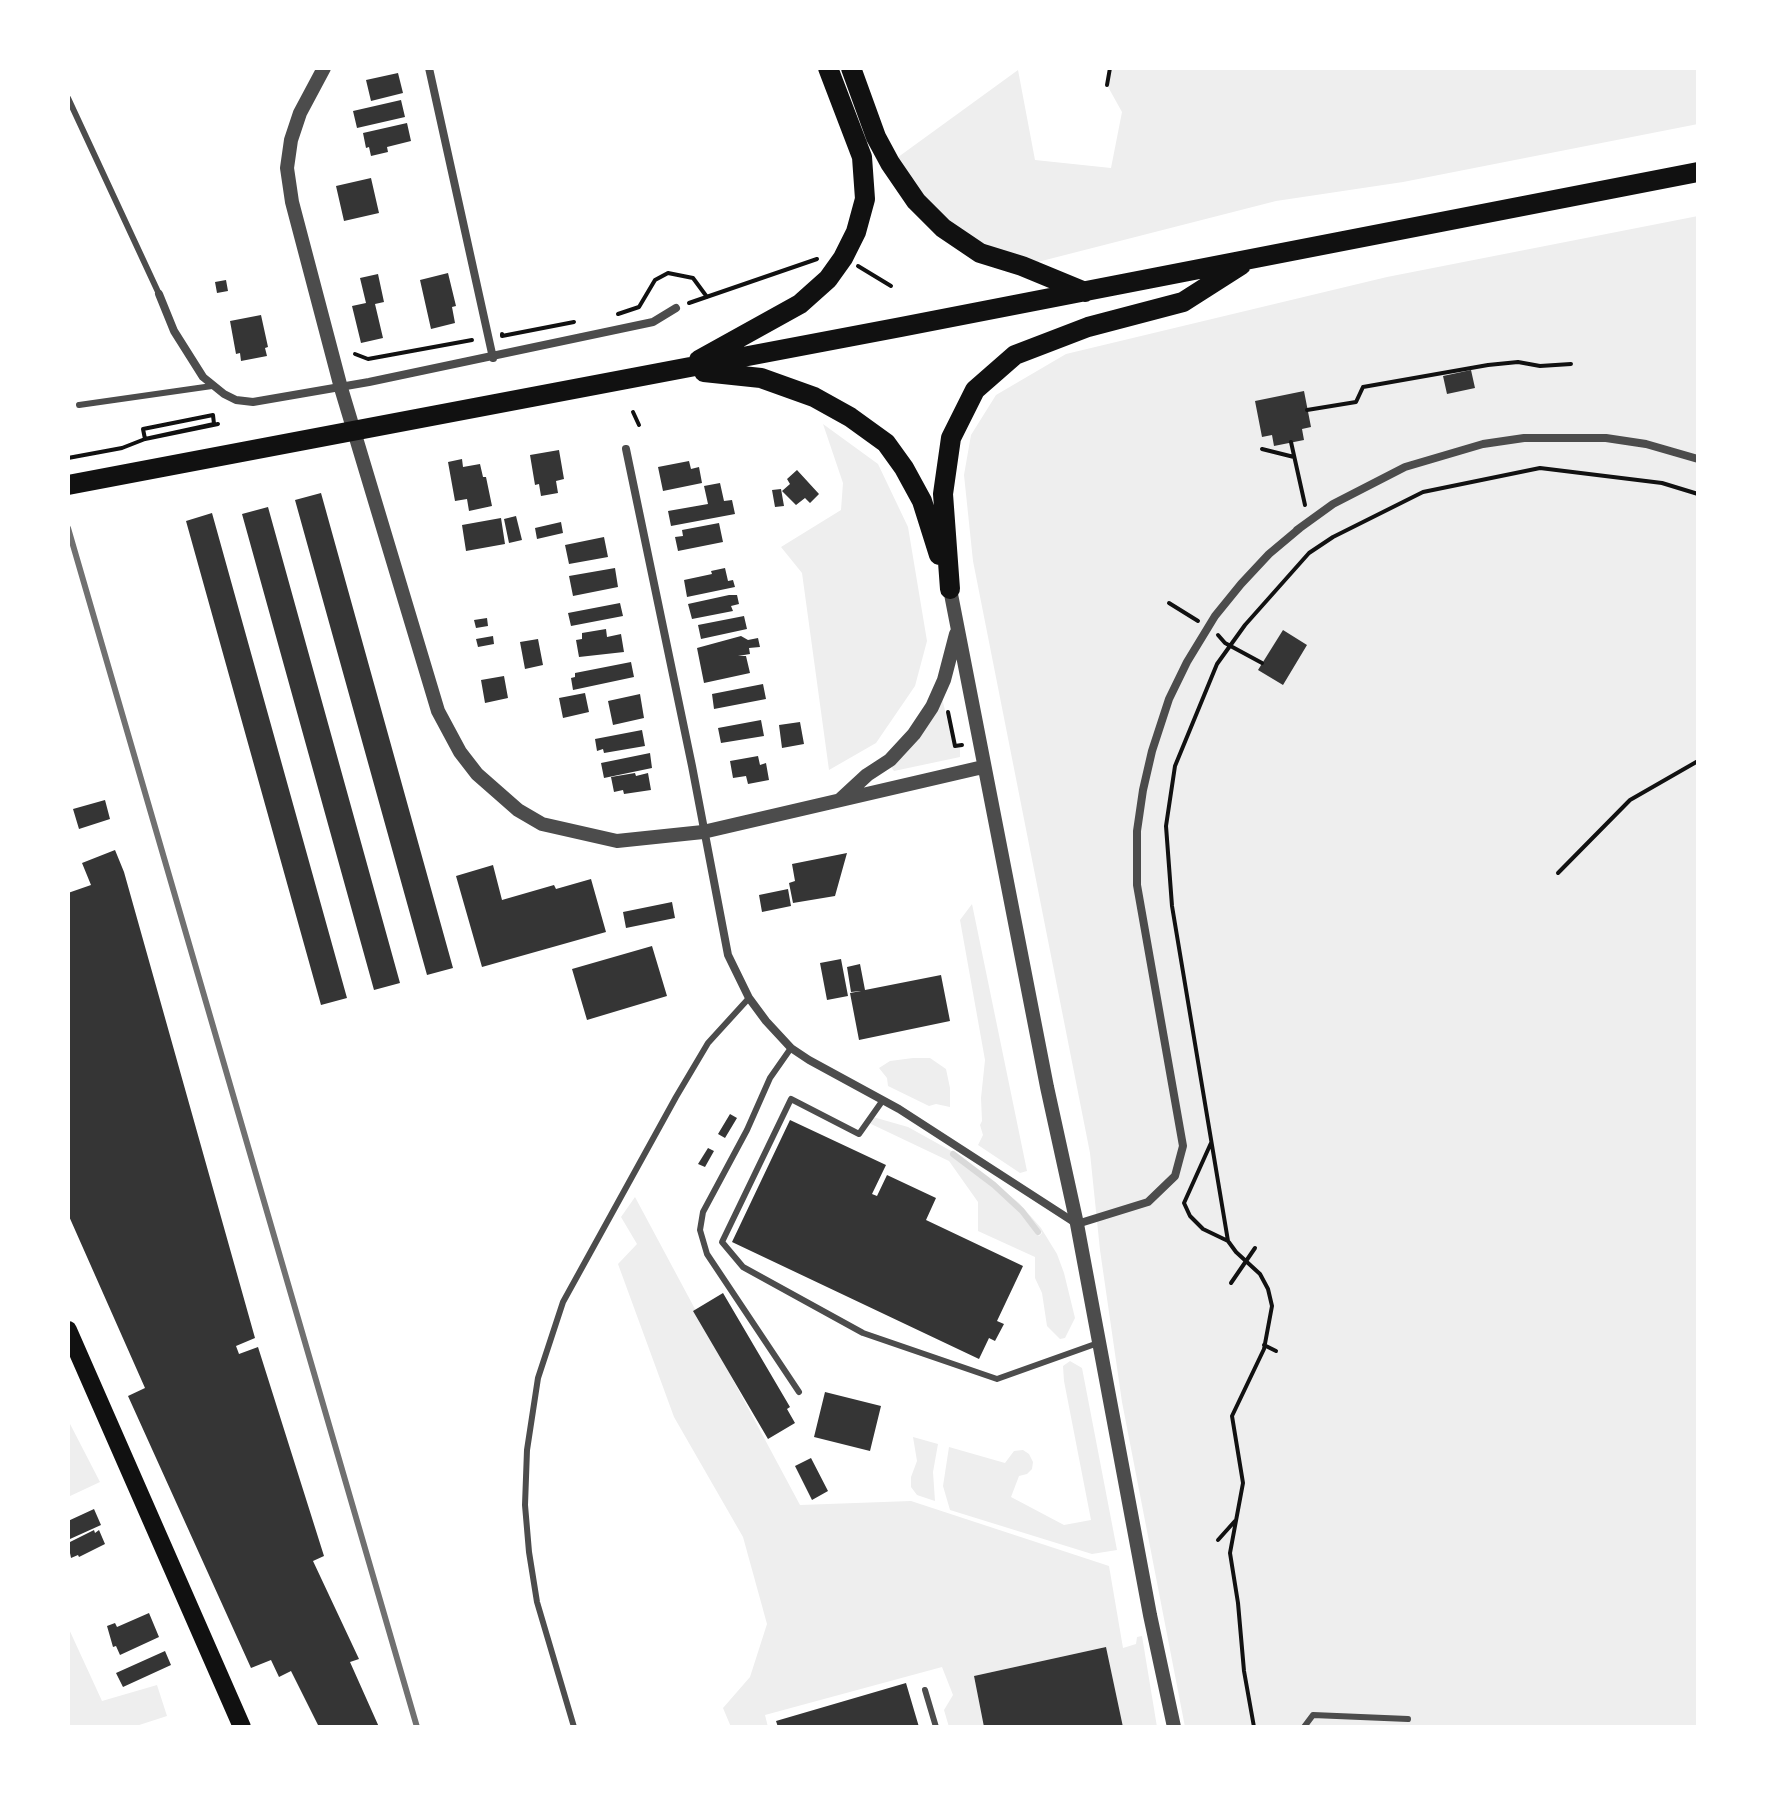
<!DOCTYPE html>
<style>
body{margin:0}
#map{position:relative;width:1766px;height:1795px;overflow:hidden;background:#fff;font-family:"Titillium Web",sans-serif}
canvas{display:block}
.frame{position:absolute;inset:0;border:70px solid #fff;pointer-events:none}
</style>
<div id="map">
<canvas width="1766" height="1795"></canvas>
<div class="frame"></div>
</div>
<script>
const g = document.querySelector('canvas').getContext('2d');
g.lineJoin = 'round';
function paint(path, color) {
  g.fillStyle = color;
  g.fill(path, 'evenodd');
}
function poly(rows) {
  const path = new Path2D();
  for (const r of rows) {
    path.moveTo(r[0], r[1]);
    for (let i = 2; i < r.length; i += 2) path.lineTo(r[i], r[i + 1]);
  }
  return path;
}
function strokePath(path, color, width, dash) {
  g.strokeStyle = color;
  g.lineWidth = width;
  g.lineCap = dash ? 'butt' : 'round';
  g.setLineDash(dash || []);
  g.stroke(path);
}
const green = poly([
 [1110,68,1698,68,1698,124,1403,182,1276,201,1022,266,980,253,890,163,1018,70,1035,160,1111,168,1122,112,1107,85],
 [1698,216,1698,1727,1185,1727,1122,1402,1100,1250,1090,1153,973,561,964,475,971,435,996,395,1066,354,1387,277],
 [823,424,878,464,908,527,927,641,915,686,876,743,829,770,802,573,781,547,841,510,843,483],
 [942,698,954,748,960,748,960,757,894,771,891,767,920,736],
 [972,904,1027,1171,1020,1173,978,1145,983,1135,980,1125,982,1121,981,1098,985,1060,960,920],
 [913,1058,930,1058,946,1069,950,1088,950,1107,936,1104,929,1106,888,1086,887,1078,879,1068,890,1061],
 [873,1117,908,1127,953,1152,952,1155,993,1187,1020,1212,1039,1236,1042,1233,1024,1211,995,1184,1019,1203,1041,1228,1057,1254,1064,1273,1075,1318,1065,1338,1060,1339,1047,1326,1042,1293,1035,1278,1035,1257,978,1231,978,1202,949,1161,869,1123],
 [635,1197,800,1505,911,1501,1109,1566,1123,1648,1136,1644,1137,1637,1142,1636,1157,1727,1123,1727,1106,1647,974,1676,984,1727,949,1727,944,1710,953,1695,942,1667,765,1715,768,1727,731,1727,723,1708,750,1677,767,1624,743,1537,674,1417,618,1264,637,1244,621,1217],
 [1070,1361,1082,1368,1117,1550,1092,1554,950,1510,943,1486,949,1447,1005,1463,1014,1451,1023,1450,1029,1454,1033,1462,1032,1469,1027,1474,1019,1476,1011,1497,1064,1525,1091,1520,1064,1381,1063,1366],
 [68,1420,100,1482,68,1497],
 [913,1437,938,1444,933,1472,935,1501,917,1495,911,1487,911,1477,917,1461],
 [68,1627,102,1701,157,1685,167,1716,133,1727,68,1727]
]);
const stream = poly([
 [953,1154,994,1185,1022,1211,1038,1232]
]);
const building = poly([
 [398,73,403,93,371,101,366,80],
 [401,100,405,117,357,128,353,111],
 [407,123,411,141,387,147,388,152,371,156,369,147,366,148,363,133],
 [371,178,379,213,344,221,336,186],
 [448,273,456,306,452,307,455,323,431,329,420,280],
 [378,274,384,302,375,304,383,338,361,343,352,306,366,303,360,278],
 [226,280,228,291,217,293,215,282],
 [261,315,268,347,265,348,267,356,241,361,240,353,236,354,230,321],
 [1471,370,1475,388,1447,394,1443,376],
 [1304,391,1311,427,1302,429,1304,440,1274,446,1272,435,1262,437,1255,401],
 [559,450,564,479,556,481,558,493,541,496,539,484,535,485,530,455],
 [462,459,463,467,480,464,483,477,486,477,492,506,469,511,467,499,455,501,448,462],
 [689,461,691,469,699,467,702,483,663,491,658,467],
 [797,470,819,494,810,503,805,498,796,505,782,491,790,484,787,479],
 [720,483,724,501,732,500,735,514,671,526,668,511,708,504,704,486],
 [781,489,784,506,775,507,772,490],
 [321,493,453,968,427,975,295,500],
 [268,507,400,983,374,990,242,514],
 [212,513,347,998,321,1005,186,521],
 [516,516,522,540,509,543,504,519],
 [501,518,505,544,466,551,462,525],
 [561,522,563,533,537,539,535,528],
 [719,523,723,542,678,551,675,537,683,536,682,530],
 [604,537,608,557,569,564,565,545],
 [615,568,618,587,573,596,569,576],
 [725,568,728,581,733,580,735,587,687,597,684,580,712,574,711,571],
 [729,595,737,595,739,604,731,606,733,611,692,619,688,604],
 [620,603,623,616,571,626,568,613],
 [744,616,747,629,701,639,698,625],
 [487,618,488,626,476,628,474,620],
 [606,629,607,637,621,634,624,652,579,657,576,640,582,639,582,633],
 [1283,630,1307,645,1283,685,1258,670],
 [493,636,494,644,478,647,476,639],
 [741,636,748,640,758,638,760,647,749,648,750,654,738,656,746,656,750,673,704,683,697,648],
 [538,639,543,665,525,669,520,642],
 [631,662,634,677,573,690,571,678,575,677,575,673],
 [504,676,508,698,485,703,481,680],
 [763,684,766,699,714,709,712,694],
 [585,693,589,712,563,718,559,698],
 [640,694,644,718,613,725,608,701],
 [761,720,764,736,721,743,718,728],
 [800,722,804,744,782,748,779,725],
 [642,730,645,746,604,753,603,749,597,751,595,739],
 [650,753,652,768,604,778,601,763],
 [758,756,760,765,766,763,769,780,748,784,746,776,733,778,730,761],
 [635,773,636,776,648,773,651,790,624,794,623,790,614,792,611,777],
 [105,800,110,819,79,829,73,809],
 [115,850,124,872,255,1338,236,1346,239,1354,258,1347,324,1556,313,1561,359,1659,350,1662,379,1727,319,1727,291,1671,279,1677,271,1660,251,1668,128,1396,145,1388,68,1214,68,893,91,885,82,863],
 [847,853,835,896,793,903,789,883,795,881,792,864],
 [493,865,502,900,554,885,556,889,591,879,606,932,482,967,456,876],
 [788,889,791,906,762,912,759,895],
 [672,902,675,918,626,928,623,912],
 [652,946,667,996,587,1020,572,969],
 [841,959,848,996,827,1000,820,963],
 [860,964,865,990,941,975,950,1021,859,1040,850,993,861,991,851,992,847,967],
 [730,1114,737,1118,725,1138,718,1134],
 [790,1120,886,1165,872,1194,877,1196,887,1175,936,1198,926,1220,1023,1266,997,1321,1004,1324,995,1341,989,1338,979,1359,732,1242],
 [708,1148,714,1151,705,1167,698,1164],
 [723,1293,790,1407,787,1409,795,1423,768,1439,693,1311],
 [825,1392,881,1406,870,1451,814,1437],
 [811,1458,828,1491,812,1500,795,1466],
 [94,1509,101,1525,70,1539,68,1521],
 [94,1530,95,1533,99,1530,105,1544,79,1557,78,1555,71,1558,68,1543],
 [149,1613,159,1637,120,1655,116,1646,113,1647,107,1626,115,1623,117,1627],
 [1106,1647,1123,1727,984,1727,974,1676],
 [165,1651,171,1665,123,1687,116,1673],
 [906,1683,919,1727,778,1727,776,1721]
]);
const path = poly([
 [1107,85,1110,68],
 [858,266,891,286],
 [689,303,817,259],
 [618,314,639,307,655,280,668,273,693,278,707,297],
 [502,334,502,336,574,322],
 [355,354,368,359,472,340],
 [1307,410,1356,402,1363,387,1488,365,1518,362,1540,366,1571,364],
 [633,412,639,425],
 [1291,442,1305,505],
 [1262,449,1294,457],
 [68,458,122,448,145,439,214,424,213,415,143,429,145,439,214,424,213,415,143,429,145,439,218,424],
 [1169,603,1198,621],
 [1218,635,1225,643,1262,663],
 [948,712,955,746,962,745],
 [1558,873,1630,800,1698,761],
 [1211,1143,1184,1203,1190,1216,1203,1229,1228,1241],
 [1231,1283,1255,1248],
 [1264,1345,1276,1351],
 [1218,1540,1235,1521],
 [1254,1727,1244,1671,1238,1603,1230,1553,1243,1483,1232,1416,1264,1349,1272,1306,1268,1289,1260,1274,1236,1252,1228,1241,1172,906,1166,826,1175,766,1217,664,1245,625,1309,553,1333,537,1423,492,1540,468,1662,483,1698,494]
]);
const service = poly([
 [68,98,159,294],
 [79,405,212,386],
 [791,1048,770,1078,747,1130,703,1212,700,1230,707,1254,799,1392],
 [883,1100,859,1134,791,1099,722,1242,743,1267,863,1333,997,1379,1098,1343],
 [925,1690,936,1727],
 [574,1727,537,1602,529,1552,525,1505,527,1450,538,1378,563,1302,676,1097,708,1043,749,998],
 [1304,1727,1313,1715,1408,1719]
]);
const minor = poly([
 [429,68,493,358],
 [159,294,174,331,203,377,224,394,236,400,253,402,369,382,653,322,676,308],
 [626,449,692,766,728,955,749,998,766,1021,791,1048,809,1060,899,1109,1077,1224,1148,1202,1175,1176,1183,1146,1137,885,1137,831,1143,790,1152,751,1169,699,1187,662,1215,616,1241,584,1269,554,1300,528],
 [1297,530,1333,504,1405,467,1483,444,1524,438,1606,438,1646,444,1698,459]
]);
const tertiary = poly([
 [324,68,300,113,291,140,287,168,292,202,341,388,438,711,460,752,477,774,518,810,542,824,617,841,703,832,983,767],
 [950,589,1047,1087,1077,1224,1150,1615,1174,1727],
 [841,799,867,775,890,760,914,734,932,707,944,680,956,634]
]);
const primary = poly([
 [68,1330,242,1727]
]);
const trunk = poly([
 [851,68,876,137,890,163,916,201,943,228,980,253,1022,266,1085,292],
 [699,360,800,304,828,279,843,258,856,232,865,199,862,157,828,68],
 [704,372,761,378,814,397,850,417,886,443,904,468,922,501,939,555],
 [68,485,901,327,1698,172],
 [950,589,943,494,951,438,975,390,1015,355,1088,327,1183,302,1241,265]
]);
const rail = poly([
 [68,528,417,1727]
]);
paint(green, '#eee');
strokePath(stream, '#d9d9d9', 6);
paint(building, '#353535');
strokePath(path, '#111', 4);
strokePath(service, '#4c4c4c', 6);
strokePath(minor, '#4c4c4c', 8);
strokePath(tertiary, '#4c4c4c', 14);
strokePath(primary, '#111', 18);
strokePath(trunk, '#111', 20);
strokePath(rail, '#707070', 6);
</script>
